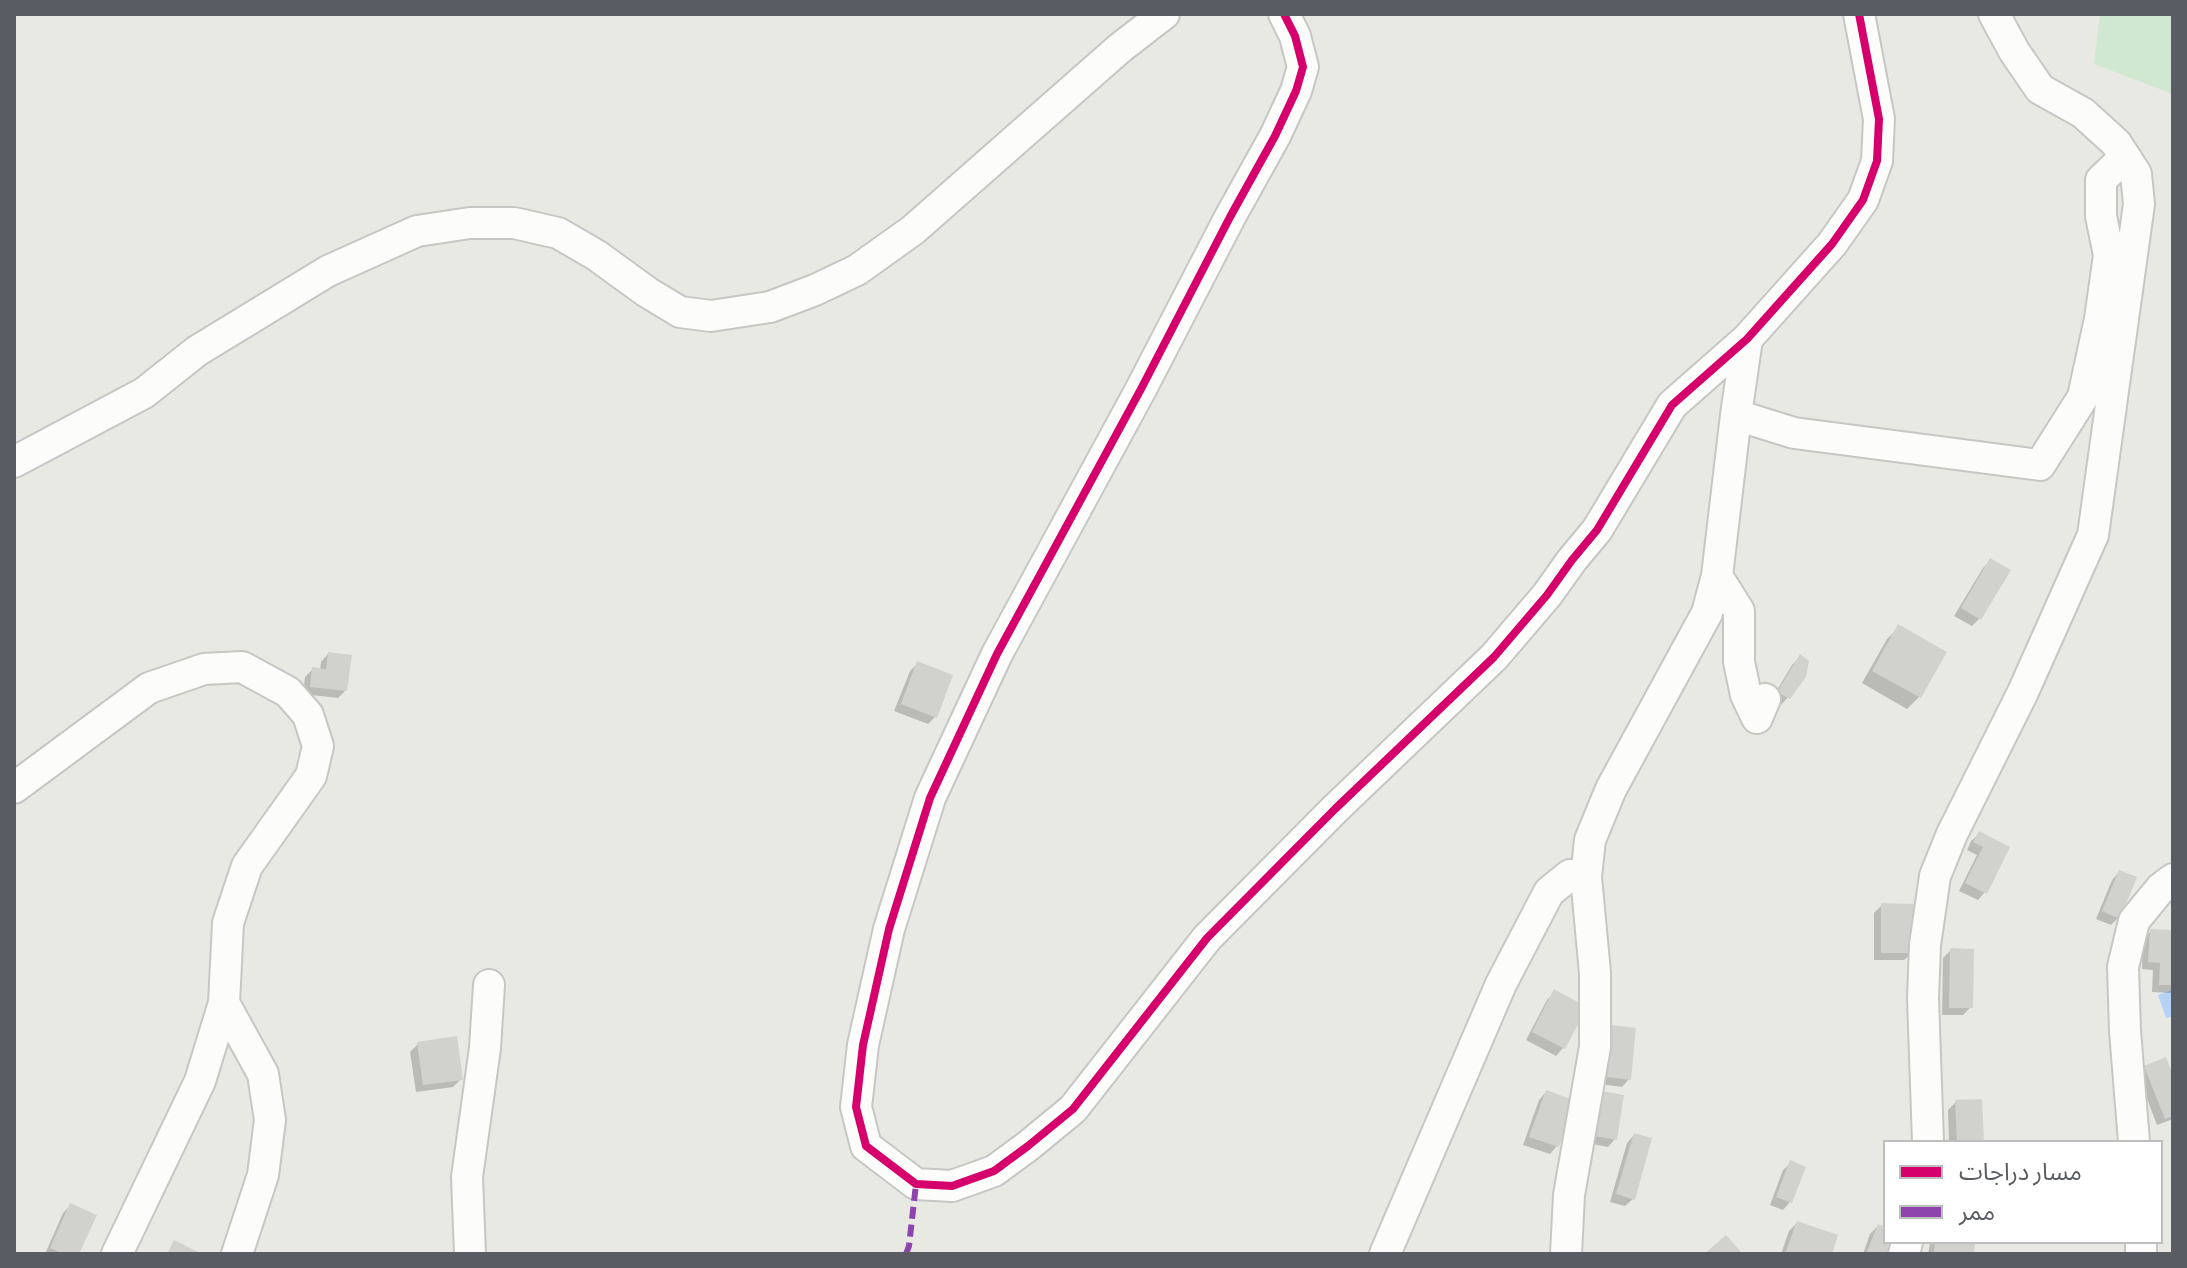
<!DOCTYPE html>
<meta charset="utf-8">
<style>
body{margin:0}
#map{position:relative;width:2187px;height:1268px;overflow:hidden;background:#e9e9e4;font-family:"Sofia Sans Condensed","Noto Sans Arabic",sans-serif}
canvas{display:block}
.frame{position:absolute;inset:0;border:16px solid #595c62;pointer-events:none}
.legend{position:absolute;left:1883px;top:1140px;width:280px;height:104px;box-sizing:border-box;background:#fff;border:2px solid #bdbec0;margin:0;padding:10px 14px;list-style:none;font-size:24px;color:#595c62}
.legend li{display:flex;align-items:center;gap:16px;height:40px}
.legend b{width:40px;border:2px solid #bdbec0}
</style>
<div id="map">
<canvas width="2187" height="1268"></canvas>
<div class="frame"></div>
<ul class="legend">
<li><b style="height:10px;background:#d6006c"></b>مسار دراجات</li>
<li><b style="height:10px;background:#8e44ad"></b>ممر</li>
</ul>
</div>
<script>
const g = document.querySelector('canvas').getContext('2d');
g.lineJoin = 'round';
function paint(path, color) {
  g.fillStyle = color;
  g.fill(path, 'evenodd');
}
function poly(rows) {
  const path = new Path2D();
  for (const r of rows) {
    path.moveTo(r[0], r[1]);
    for (let i = 2; i < r.length; i += 2) path.lineTo(r[i], r[i + 1]);
  }
  return path;
}
function strokePath(path, color, width, dash) {
  g.strokeStyle = color;
  g.lineWidth = width;
  g.lineCap = dash ? 'butt' : 'round';
  g.setLineDash(dash || []);
  g.stroke(path);
}
const green = poly([
 [2100,14,2173,14,2173,94,2094,64]
]);
const water = poly([
 [2172,990,2173,1016,2166,1018,2158,995]
]);
const shadow = poly([
 [1991,560,1979,619,1972,626,1954,616,1983,568],
 [1899,627,1944,652,1919,697,1907,709,1862,683,1887,639],
 [328,654,345,691,338,698,303,694,305,677,313,669,320,670,321,662],
 [1800,657,1788,697,1781,705,1771,700,1792,665],
 [918,663,935,717,928,724,894,711,910,671],
 [1979,834,2007,848,1985,892,1978,900,1959,891,1977,855,1967,850,1971,841],
 [2119,872,2118,918,2111,925,2096,919,2112,880],
 [1882,905,1912,953,1904,960,1874,960,1874,913],
 [2151,931,2173,932,2173,993,2152,992,2153,970,2142,969,2143,939],
 [1951,950,1971,1007,1963,1015,1942,1015,1943,958],
 [1555,992,1584,1008,1563,1048,1556,1056,1526,1040,1547,1000],
 [1612,1027,1629,1079,1622,1087,1600,1084,1604,1035],
 [418,1044,461,1079,453,1087,416,1092,410,1052],
 [2145,1067,2173,1080,2173,1119,2157,1125,2138,1075],
 [1546,1092,1557,1146,1550,1154,1523,1145,1539,1100],
 [1594,1101,1615,1139,1608,1147,1587,1143],
 [1956,1102,1982,1142,1949,1142,1948,1110],
 [1634,1135,1633,1199,1625,1206,1610,1202,1627,1143],
 [1791,1163,1790,1202,1783,1210,1770,1205,1783,1170],
 [71,1205,77,1254,45,1254,63,1213],
 [1797,1223,1830,1254,1781,1254,1789,1231],
 [1878,1226,1885,1229,1885,1242,1897,1254,1863,1254,1870,1234],
 [1930,1242,1973,1242,1972,1254,1928,1254]
]);
const building = poly([
 [1990,558,2011,570,1981,620,1961,608],
 [1898,624,1947,652,1921,698,1872,671],
 [328,652,352,655,347,691,310,687,312,667,326,669],
 [1800,654,1809,661,1806,677,1790,699,1777,692],
 [917,661,953,675,937,718,901,704],
 [1979,831,2010,847,1987,894,1965,883,1983,847,1973,842],
 [2119,870,2137,877,2120,919,2102,911],
 [1881,903,1914,904,1914,953,1881,953],
 [2150,929,2173,930,2173,985,2159,985,2160,963,2148,962],
 [1950,948,1974,949,1973,1008,1949,1008],
 [1554,989,1587,1007,1565,1049,1532,1032],
 [1611,1025,1636,1028,1631,1080,1606,1077],
 [457,1036,463,1080,423,1085,417,1042],
 [2166,1057,2173,1075,2173,1116,2165,1119,2144,1066],
 [1546,1090,1576,1101,1559,1147,1529,1137],
 [1601,1091,1624,1095,1617,1140,1594,1136],
 [1982,1099,1984,1142,1957,1142,1955,1100],
 [1634,1133,1652,1138,1635,1200,1616,1194],
 [1790,1160,1806,1167,1792,1203,1776,1197],
 [70,1203,97,1215,79,1254,63,1254,50,1248],
 [1797,1221,1838,1235,1832,1254,1785,1254],
 [1878,1224,1885,1227,1885,1242,1904,1242,1900,1254,1866,1254],
 [1726,1235,1743,1254,1704,1254],
 [174,1240,202,1254,167,1254],
 [1935,1242,1975,1242,1974,1254,1934,1254]
]);
const minor = poly([
 [1284,14,1295,36,1303,67,1296,91,1275,136,1230,217,1141,389,997,654,930,798,889,929,863,1045,856,1107,866,1146,916,1184,952,1186,994,1171,1028,1146,1073,1109,1207,938,1335,809,1494,657,1547,595,1572,560,1597,530,1672,405,1747,339,1832,244,1863,200,1877,161,1879,119,1859,14],
 [1736,415,1794,433,2040,465,2083,397,2100,319,2109,255,2101,216,2101,180,2125,157],
 [14,462,144,393,197,351,328,271,417,231,470,223,514,223,558,233,596,255,647,292,680,312,711,316,770,307,815,290,857,270,913,230,1120,48,1164,14],
 [1717,576,1739,611,1739,662,1746,695,1757,718,1765,699],
 [14,788,149,688,204,669,242,667,288,692,308,715,318,746,311,776,247,866,228,923,224,1003,200,1081,117,1254],
 [224,1003,263,1074,270,1120,263,1175,237,1254],
 [1928,1142,1923,998,1925,945,1935,876,1952,834,2023,692,2093,535,2139,204,2136,174,2116,143,2083,113,2040,89,2014,51,1994,14],
 [2134,1142,2125,1031,2123,967,2134,921,2161,888,2173,879],
 [2141,1242,2141,1254],
 [470,1254,467,1177,485,1048,489,985],
 [1385,1254,1501,984,1549,892,1570,875,1586,877],
 [1566,1254,1569,1195,1595,1047,1595,973,1586,877,1590,840,1611,789,1707,613,1717,576,1736,415,1747,339],
 [1904,1254,1907,1242]
]);
const quiet = poly([
 [906,1254,909,1246,916,1184]
]);
const cycleway = poly([
 [1284,14,1295,36,1303,67,1296,91,1275,136,1230,217,1141,389,997,654,930,798,889,929,863,1045,856,1107,866,1146,916,1184,952,1186,994,1171,1028,1146,1073,1109,1207,938,1335,809,1494,657,1547,595,1572,560,1597,530,1672,405,1747,339,1832,244,1863,200,1877,161,1879,119,1859,14]
]);
paint(green, '#d0e7d1');
paint(water, '#b4d3f7');
paint(shadow, '#0003');
paint(building, '#d1d1ce');
strokePath(minor, '#c6c6c4', 34);
strokePath(minor, '#fcfcfb', 30);
strokePath(quiet, '#8e44ad', 6, [12, 6]);
strokePath(cycleway, '#d6006c', 8);
</script>
